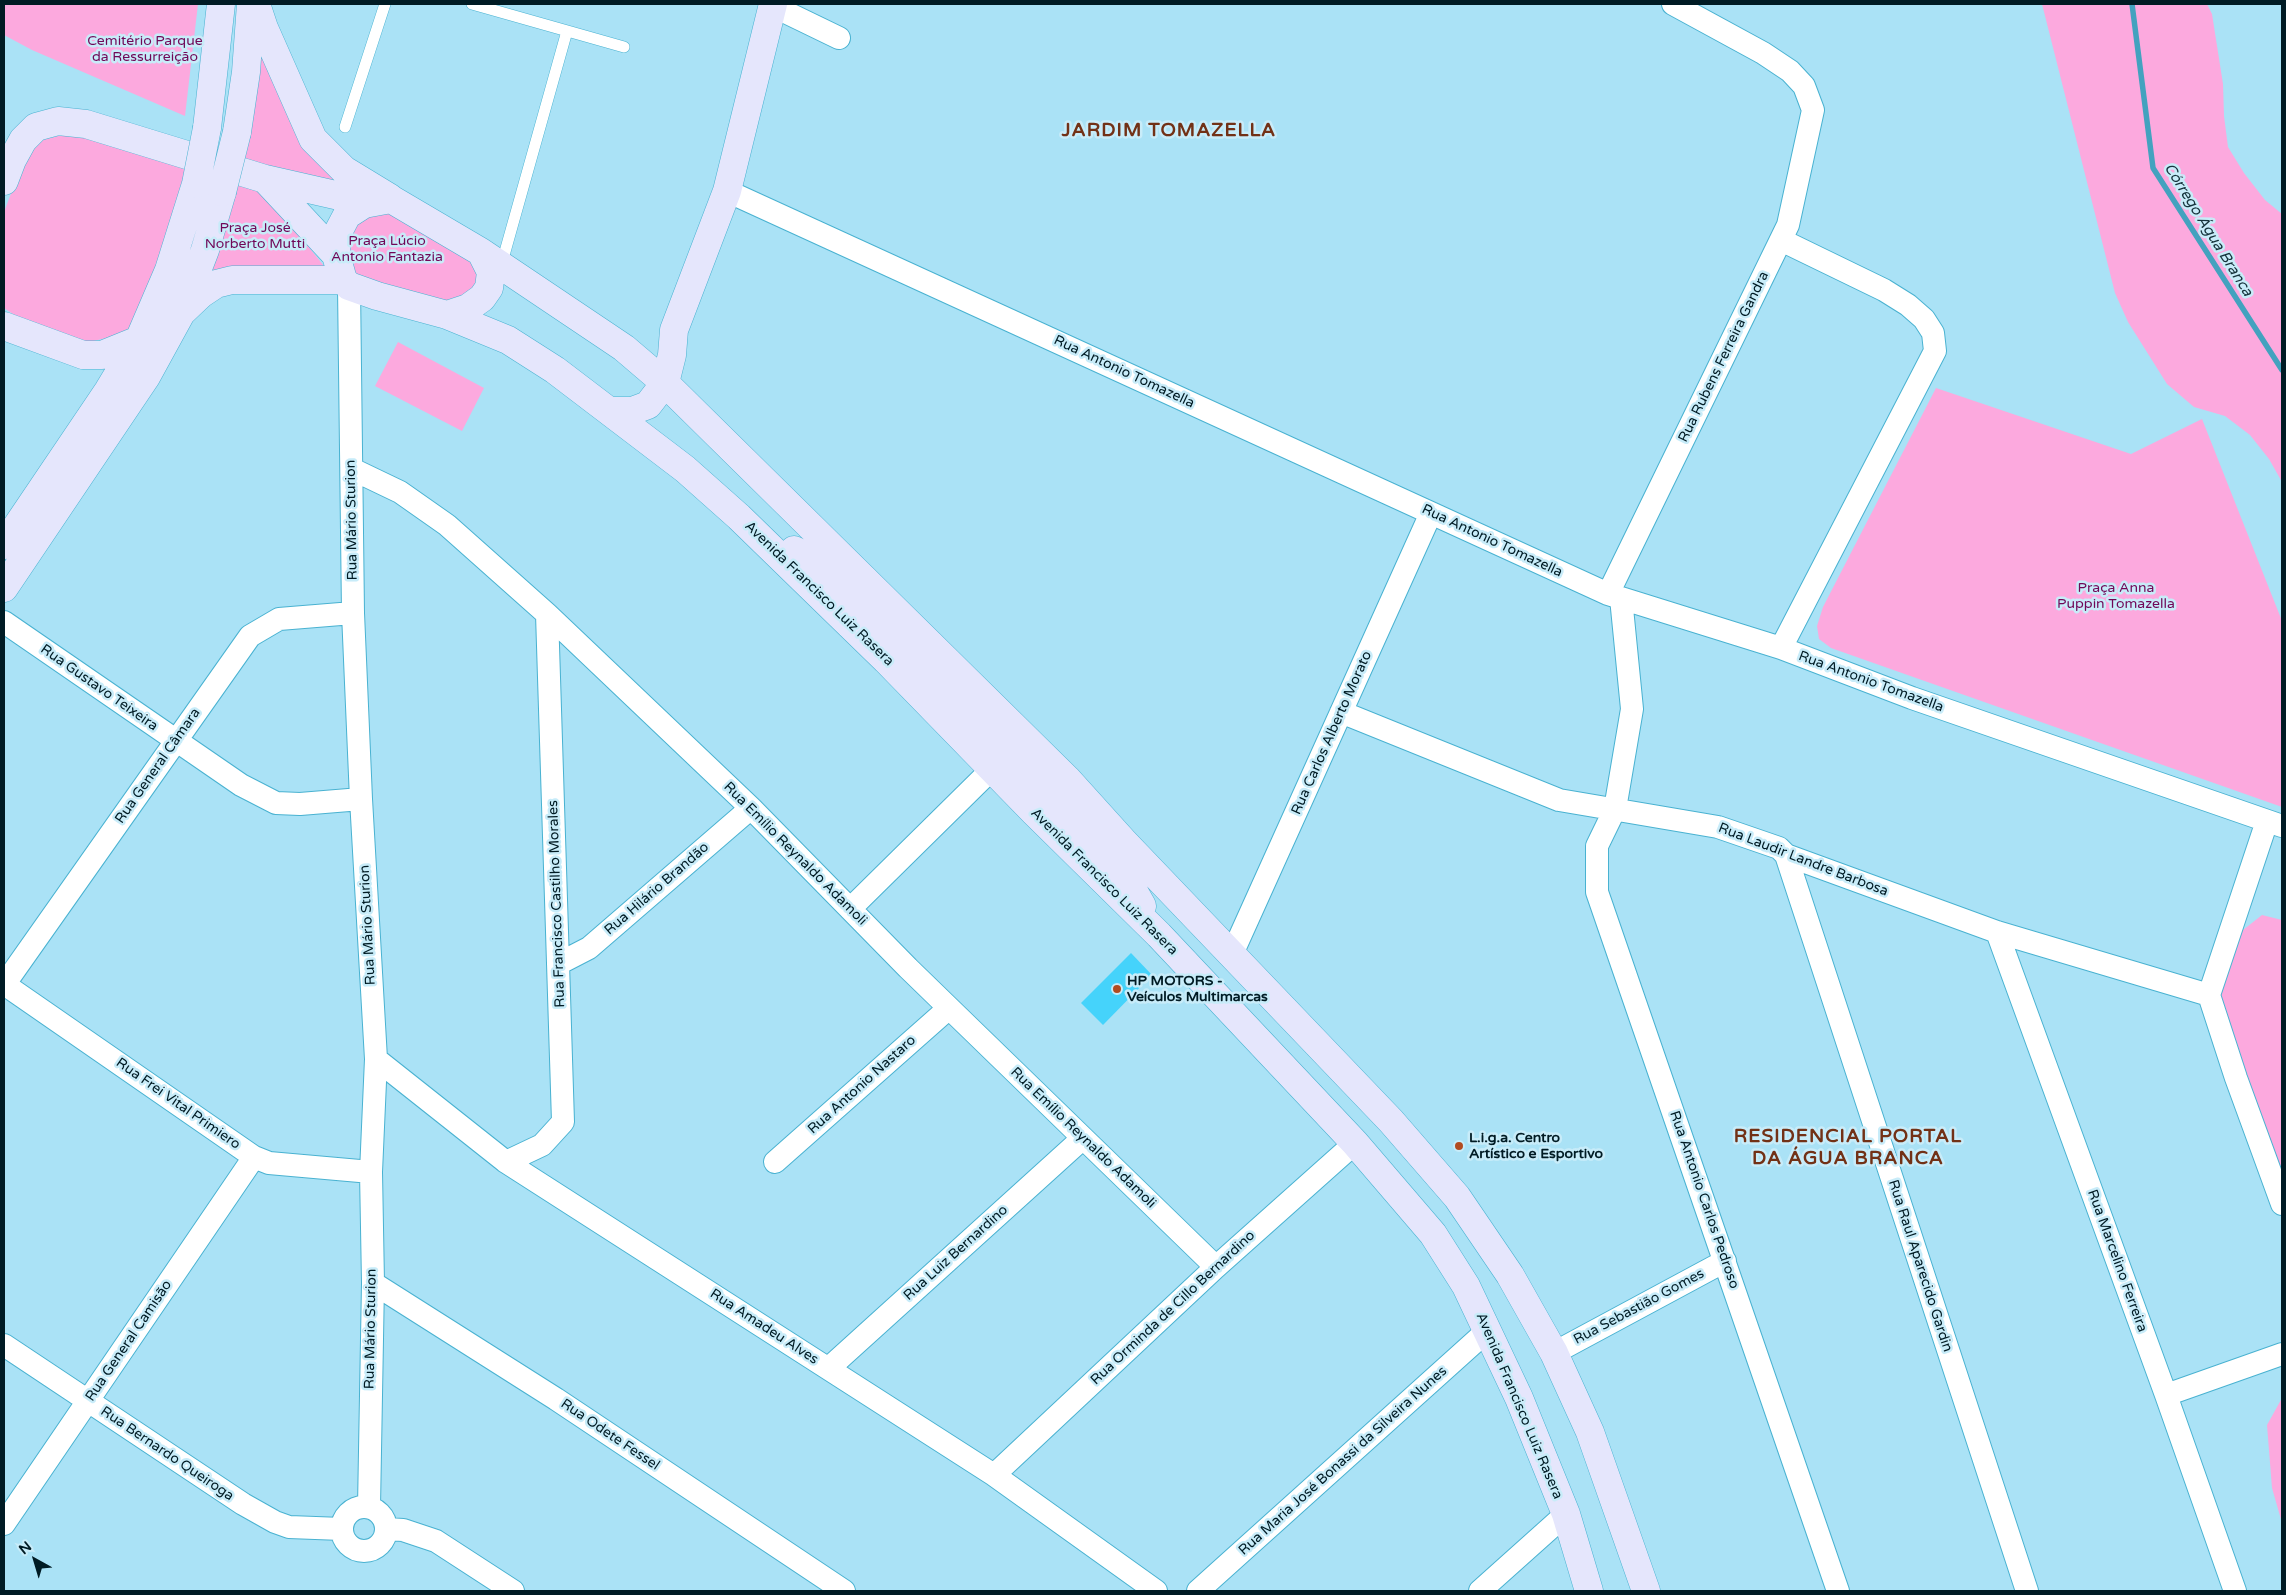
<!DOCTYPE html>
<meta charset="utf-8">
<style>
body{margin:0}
#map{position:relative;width:2286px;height:1595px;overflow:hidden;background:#aae2f6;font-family:"Varela Round",sans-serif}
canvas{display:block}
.frame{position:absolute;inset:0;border:5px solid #001b24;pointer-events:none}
.north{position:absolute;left:10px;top:1535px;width:50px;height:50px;-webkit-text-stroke:4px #c8ecf9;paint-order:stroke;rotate:321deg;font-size:14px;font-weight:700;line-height:20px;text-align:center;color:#001b24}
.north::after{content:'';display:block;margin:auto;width:18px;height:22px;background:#001b24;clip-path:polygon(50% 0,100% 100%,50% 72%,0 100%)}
</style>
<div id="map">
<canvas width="2286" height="1595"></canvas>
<div class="frame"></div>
<div class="north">N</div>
</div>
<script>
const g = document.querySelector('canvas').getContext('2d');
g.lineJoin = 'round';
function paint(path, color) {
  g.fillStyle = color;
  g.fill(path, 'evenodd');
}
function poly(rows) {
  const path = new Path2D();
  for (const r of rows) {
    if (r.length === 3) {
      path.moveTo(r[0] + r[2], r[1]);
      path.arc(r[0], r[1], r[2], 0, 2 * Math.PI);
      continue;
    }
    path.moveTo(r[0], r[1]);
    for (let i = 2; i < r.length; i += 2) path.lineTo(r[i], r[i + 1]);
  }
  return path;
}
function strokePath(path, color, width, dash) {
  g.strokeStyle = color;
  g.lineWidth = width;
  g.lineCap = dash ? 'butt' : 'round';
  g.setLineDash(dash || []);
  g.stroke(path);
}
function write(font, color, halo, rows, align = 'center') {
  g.font = font + ' "Varela Round",sans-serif';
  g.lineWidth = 5;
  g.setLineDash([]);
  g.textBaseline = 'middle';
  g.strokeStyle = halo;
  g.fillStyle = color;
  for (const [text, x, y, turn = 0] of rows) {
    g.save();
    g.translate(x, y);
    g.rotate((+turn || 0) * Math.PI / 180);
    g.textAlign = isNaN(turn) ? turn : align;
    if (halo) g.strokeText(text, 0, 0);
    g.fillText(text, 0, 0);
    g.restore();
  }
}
const green = poly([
 [4,4,198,4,185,116,32,50,4,35],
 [2042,4,2207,4,2212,14,2223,84,2224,116,2228,147,2244,173,2265,200,2282,214,2282,482,2269,459,2250,435,2225,416,2194,407,2167,384,2128,322,2115,293],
 [258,39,359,187,239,161],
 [73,132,191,166,132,332,85,343,26,323,4,308,4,212,26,154,43,140],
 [235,179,263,190,328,271,199,285],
 [386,208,471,256,481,271,479,289,462,298,442,303,350,273,345,236,357,221],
 [398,342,484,388,462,431,375,386],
 [1936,388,2131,454,2202,419,2282,621,2282,807,1831,648,1819,639,1817,626,1823,607],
 [2262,915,2282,920,2282,1212,2217,989,2238,934],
 [2282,1398,2282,1523,2272,1488,2267,1425]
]);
const stream = poly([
 [2132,4,2153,168,2282,370]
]);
const building = poly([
 [1131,953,1152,975,1103,1025,1081,1003]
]);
const lane = poly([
 [472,4,624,47],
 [345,127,385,4],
 [501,266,567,31]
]);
const street = poly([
 [773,6,839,38],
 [727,191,1608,594,1781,648,1912,698,2282,826],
 [1781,240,1884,290,1908,305,1924,319,1933,333,1935,351,1781,648],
 [349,286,353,613,361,799,376,1059,371,1172,373,1283,369,1507],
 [352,469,400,492,447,525,547,614,751,808,908,968,1216,1267],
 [1608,594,1788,225,1813,110,1804,86,1790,71,1763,53,1673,4],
 [1621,598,1632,709,1615,809,1597,846,1597,892,1838,1591],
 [4,622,241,785,276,803,300,804,361,799],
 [1341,712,1559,800,1718,827,1779,848,1786,855,1997,932,2209,995],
 [2267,821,2209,995,2236,1078,2282,1204],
 [1786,855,2027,1591],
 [850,909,992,769],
 [1997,932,2166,1395,2235,1591],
 [1232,954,1431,513],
 [558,964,589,948,751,808],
 [4,984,254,1157,269,1163,371,1172],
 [4,985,250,636,279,619,353,613],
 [376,1059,506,1162,994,1475,1156,1591],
 [506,1162,542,1145,563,1122,547,614],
 [775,1162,949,1008],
 [373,1283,556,1399,844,1591],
 [4,1345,243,1504,275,1522,289,1527,342,1529],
 [1554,1353,1725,1261],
 [829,1368,1083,1138],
 [2166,1395,2282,1354],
 [994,1475,1216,1267,1355,1143],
 [364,1529,22],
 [4,1524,254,1157],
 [387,1529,403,1530,436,1541,513,1591],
 [1198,1591,1488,1330],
 [1480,1591,1566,1514]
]);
const secondary = poly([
 [256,4,264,28,313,139,344,170,390,198],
 [207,128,221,4],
 [237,132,246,72,251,4],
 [265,179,336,255],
 [4,181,12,160,23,140,36,127,58,121,86,124,265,179,344,197,377,200],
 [391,199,481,252,491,272,489,288,482,298,468,308,447,315,377,296,349,286,343,280,336,255,337,234,347,215,364,204,391,199],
 [481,252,624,348,665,383,1067,779,1123,841,1391,1121,1457,1197,1510,1275,1554,1353,1590,1432,1646,1591],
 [182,312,201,294,216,284,232,280,343,280],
 [447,315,508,340,555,370,685,469,739,517,886,660,1034,812,1159,935,1355,1143,1433,1234,1466,1286,1519,1398,1566,1514,1589,1591],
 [4,326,83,355,102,355,139,340],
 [611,411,632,411,648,405,665,383,672,355,674,330,727,191,773,4],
 [4,545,108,391,139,340,169,270,196,184],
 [794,550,810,559,901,645,1121,869,1142,906],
 [4,588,146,377,180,315,205,250,222,192]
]);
const secondaryBridge = poly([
 [196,184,207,128],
 [222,192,237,132]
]);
const markers = [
 [1117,989,5,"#b14b20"],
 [1459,1146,5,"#b14b20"]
];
const parkNames = [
 ["Cemitério Parque",145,41],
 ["da Ressurreição",145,57],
 ["Praça José",255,228],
 ["Norberto Mutti",255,244],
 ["Praça Lúcio",387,241],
 ["Antonio Fantazia",387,257],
 ["Praça Anna",2116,588],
 ["Puppin Tomazella",2116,604]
];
const streetNames = [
 ["Rua Rubens Ferreira Gandra",1724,357,-64],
 ["Rua Antonio Tomazella",1124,372,25],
 ["Rua Mário Sturion",352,520,-91],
 ["Rua Antonio Tomazella",1492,541,25],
 ["Avenida Francisco Luiz Rasera",819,594,44],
 ["Rua Antonio Tomazella",1871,682,20],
 ["Rua Gustavo Teixeira",99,688,35],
 ["Rua Carlos Alberto Morato",1332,733,-66],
 ["Rua General Câmara",158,766,-55],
 ["Rua Emílio Reynaldo Adamoli",795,854,45],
 ["Rua Laudir Landre Barbosa",1803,860,21],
 ["Avenida Francisco Luiz Rasera",1104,882,45],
 ["Rua Hilário Brandão",657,889,-41],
 ["Rua Francisco Castilho Morales",557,904,-92],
 ["Rua Mário Sturion",368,925,-93],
 ["Rua Antonio Nastaro",862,1085,-42],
 ["Rua Frei Vital Primiero",178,1104,35],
 ["Rua Emílio Reynaldo Adamoli",1083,1138,44],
 ["Rua Antonio Carlos Pedroso",1704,1200,71],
 ["Rua Luiz Bernardino",956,1253,-42],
 ["Rua Marcelino Ferreira",2117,1261,70],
 ["Rua Raul Aparecido Gardin",1920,1266,72],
 ["Rua Sebastião Gomes",1639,1307,-28],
 ["Rua Orminda de Cillo Bernardino",1173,1308,-43],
 ["Rua Amadeu Alves",764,1327,33],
 ["Rua Mário Sturion",371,1329,-89],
 ["Rua General Camisão",129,1341,-56],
 ["Avenida Francisco Luiz Rasera",1519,1406,67],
 ["Rua Odete Fessel",610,1435,34],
 ["Rua Bernardo Queiroga",167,1454,34],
 ["Rua Maria José Bonassi da Silveira Nunes",1343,1461,-42]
];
const poiNames = [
 ["HP MOTORS -",1127,981],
 ["Veículos Multimarcas",1127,997],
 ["L.i.g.a. Centro",1469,1138],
 ["Artístico e Esportivo",1469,1154]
];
const waterNames = [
 ["Córrego Água Branca",2208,230,58]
];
const districtNames = [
 ["JARDIM TOMAZELLA",1169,131],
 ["RESIDENCIAL PORTAL",1848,1137],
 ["DA ÁGUA BRANCA",1848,1159]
];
paint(green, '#fca9de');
strokePath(stream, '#43a2bf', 5.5);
paint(building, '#45d3fb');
strokePath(lane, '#49b2d1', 12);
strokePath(street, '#49b2d1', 24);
strokePath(secondary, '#49b2d1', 29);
strokePath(lane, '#fff', 11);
strokePath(street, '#fff', 22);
strokePath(secondary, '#e5e6fc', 28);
strokePath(secondaryBridge, '#49b2d1', 29, []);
strokePath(secondaryBridge, '#e5e6fc', 28);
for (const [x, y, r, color] of markers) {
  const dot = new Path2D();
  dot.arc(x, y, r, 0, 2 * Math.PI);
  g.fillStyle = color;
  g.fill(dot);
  strokePath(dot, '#c8ecf9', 2);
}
write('14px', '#700757', '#c8ecf9', parkNames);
write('14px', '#001b24', '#c8ecf9', streetNames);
write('bold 14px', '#001b24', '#c8ecf9', poiNames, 'left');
write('italic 15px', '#16333c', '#c8ecf9', waterNames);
g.letterSpacing = '1px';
write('bold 19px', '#723116', '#c8ecf9', districtNames);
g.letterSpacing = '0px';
</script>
